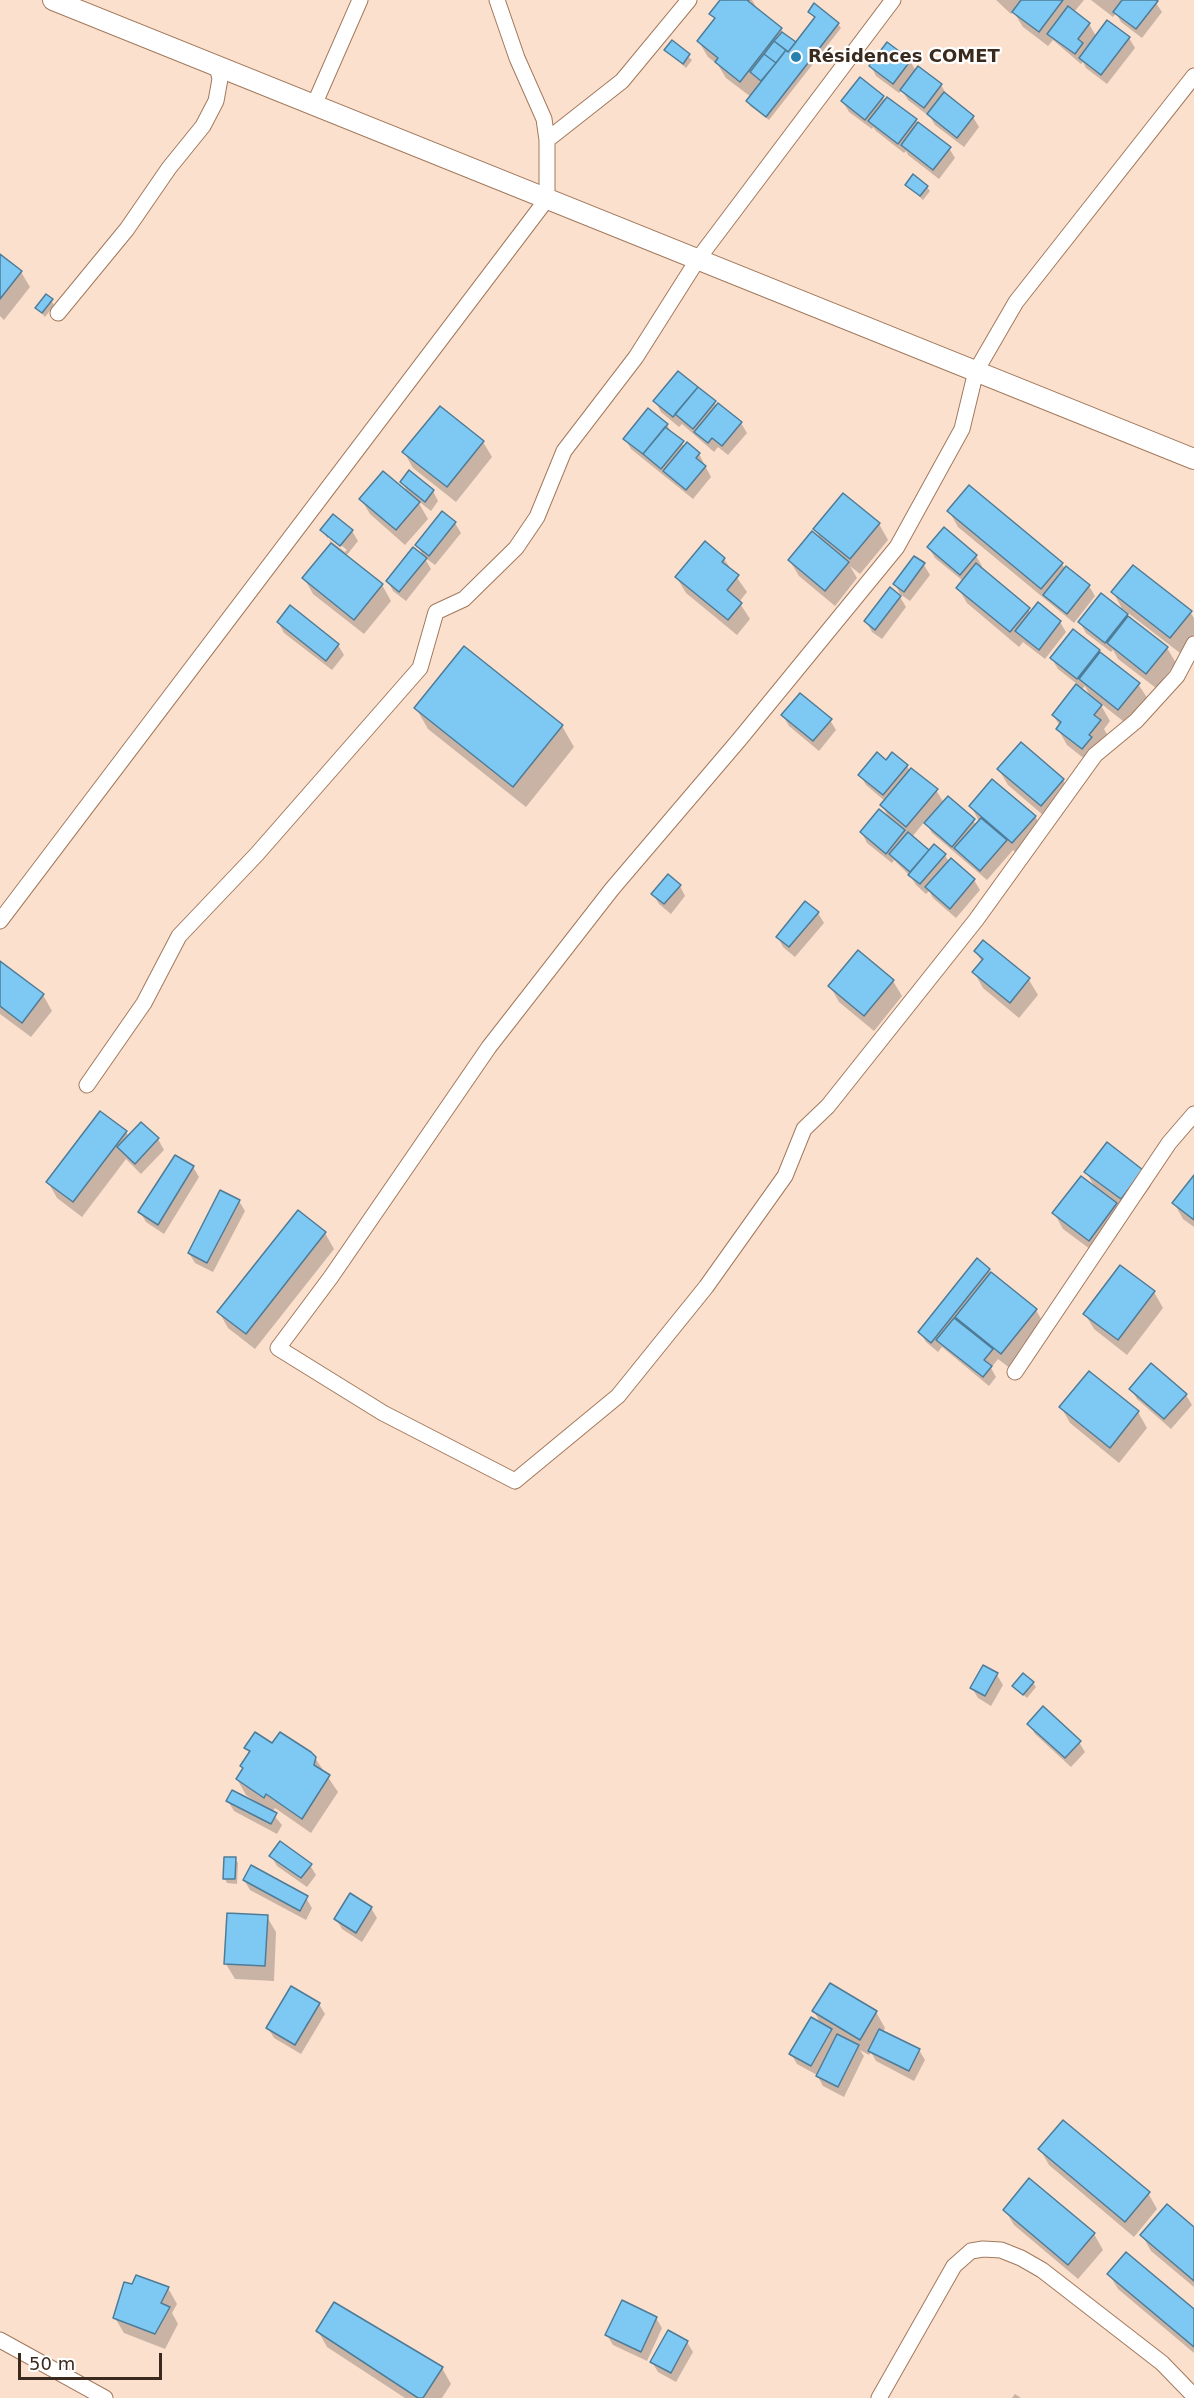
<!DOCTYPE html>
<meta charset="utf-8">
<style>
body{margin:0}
#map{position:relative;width:1194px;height:2398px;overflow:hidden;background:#fce0ce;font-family:"DejaVu Sans",sans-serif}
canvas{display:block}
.scale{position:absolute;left:18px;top:2353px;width:144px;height:27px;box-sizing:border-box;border:3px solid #3a291d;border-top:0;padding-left:8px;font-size:18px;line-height:21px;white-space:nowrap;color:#3a291d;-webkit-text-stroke:4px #fff;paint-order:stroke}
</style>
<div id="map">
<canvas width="1194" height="2398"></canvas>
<div class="scale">50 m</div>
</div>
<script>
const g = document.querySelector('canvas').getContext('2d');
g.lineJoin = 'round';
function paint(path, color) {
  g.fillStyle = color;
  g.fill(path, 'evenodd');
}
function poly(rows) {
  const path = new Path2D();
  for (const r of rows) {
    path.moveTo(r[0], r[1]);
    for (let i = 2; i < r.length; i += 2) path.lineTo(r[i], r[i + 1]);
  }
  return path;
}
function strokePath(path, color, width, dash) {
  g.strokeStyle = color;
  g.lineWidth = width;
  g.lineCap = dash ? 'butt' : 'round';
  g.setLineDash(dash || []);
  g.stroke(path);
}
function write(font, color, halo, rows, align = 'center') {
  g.font = font + ' "DejaVu Sans",sans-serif';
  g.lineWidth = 4.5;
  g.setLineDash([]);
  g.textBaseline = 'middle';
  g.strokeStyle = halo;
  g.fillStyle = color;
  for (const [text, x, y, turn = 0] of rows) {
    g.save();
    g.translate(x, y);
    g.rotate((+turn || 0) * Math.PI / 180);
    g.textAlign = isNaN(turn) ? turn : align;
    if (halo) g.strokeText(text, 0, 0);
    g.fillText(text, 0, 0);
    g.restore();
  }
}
const shadow = poly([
 [722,0,752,0,759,12,781,29,785,36,796,44,815,19,810,12,838,24,841,28,769,120,750,106,747,101,751,97,726,78,718,65,708,57,699,42,715,20,711,14],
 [996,0,1084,0,1074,12,1089,24,1096,36,1129,38,1135,48,1107,84,1086,68,1083,62,1081,64,1053,40,1048,46,1023,27,1013,11,1011,14],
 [1091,0,1154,0,1162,12,1142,38,1121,22,1116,13,1113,17],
 [672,42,692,60,686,68,666,50],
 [910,61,916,71,941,85,947,95,973,117,979,127,964,147,935,125,930,117,908,100,902,90,899,93,876,76,871,66],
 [883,97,885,102,916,120,918,125,949,148,955,158,939,179,908,155,906,151,904,153,876,131,873,127,872,129,849,112,843,102],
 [907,185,927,187,930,191,923,200],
 [0,255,21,272,30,287,4,320,0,316],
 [51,300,54,305,45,317,37,308],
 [679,373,717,406,741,423,747,433,728,455,718,447,714,452,682,424,679,427,661,412,655,401],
 [667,425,673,435,685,447,699,454,711,477,693,499,631,449,625,439],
 [483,442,492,457,456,502,413,468,404,452],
 [402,482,433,491,438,501,431,511,417,500,428,519,405,545,370,514,361,499,409,494],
 [949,511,1062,564,1065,569,1089,586,1095,596,1074,623,958,527],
 [455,523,461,533,435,565,424,557,431,569,406,601,393,591,388,581,424,557,417,545],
 [879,524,888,540,860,574,850,566,857,578,835,606,799,576,790,561,822,541,815,529],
 [322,531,352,531,358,541,346,556,382,585,391,601,364,634,313,594,304,578,332,544],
 [328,535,347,550,345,552,328,539],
 [929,548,976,556,982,566,980,568,1031,613,1038,605,1060,622,1066,632,1045,659,1023,642,1019,647,967,603,958,588,963,581,935,558],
 [915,558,924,565,930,575,910,601,900,594,895,584],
 [724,559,747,592,739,602,750,619,737,635,686,593,677,578],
 [1113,592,1190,612,1194,618,1194,635,1180,653,1123,609,1128,618,1167,648,1176,663,1156,688,1118,659,1113,650,1111,652,1086,633,1080,623,1125,614],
 [900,597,906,607,882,639,872,632,866,621],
 [278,622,338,645,344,655,332,670,284,633],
 [1098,651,1138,684,1148,699,1128,725,1099,702,1110,721,1104,729,1108,736,1091,764,1067,745,1058,729,1060,726,1053,715,1077,684,1058,669,1052,659],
 [1085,686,1087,690,1092,699,1081,690],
 [416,708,562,726,574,747,526,807,428,729],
 [783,716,830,720,836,730,819,751,789,726],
 [1021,744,1063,780,1072,795,1050,821,1008,785,999,770],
 [886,762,907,766,910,771,936,790,944,803,948,798,977,825,979,821,971,806,1035,816,1044,832,1022,858,1013,850,987,880,932,833,925,821,912,837,929,852,945,855,949,862,974,880,980,890,956,918,933,898,929,891,926,894,916,885,911,877,894,860,892,863,867,843,862,833,890,820,882,805,885,801,866,785,860,775],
 [680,886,685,896,671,914,659,904,653,894],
 [818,913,824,923,795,957,783,947,778,937],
 [976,952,1029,980,1038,995,1019,1018,983,988,974,972,982,962],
 [0,963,43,995,52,1011,31,1037,0,1014],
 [893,981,902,996,874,1031,839,1002,830,986],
 [141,1124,158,1139,164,1150,141,1174,126,1159,82,1217,57,1198,48,1182,126,1132,129,1137],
 [193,1167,199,1177,164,1234,146,1222,140,1212],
 [1142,1171,1151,1186,1130,1214,1115,1202,1125,1220,1098,1255,1063,1229,1054,1213,1096,1189,1086,1172],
 [1194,1177,1194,1227,1183,1219,1174,1203],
 [239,1201,245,1211,213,1272,195,1263,189,1253],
 [298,1212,325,1233,334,1249,255,1349,228,1328,219,1312],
 [1121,1267,1154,1292,1163,1308,1127,1355,1094,1329,1085,1314],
 [989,1270,992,1275,1036,1310,1045,1326,1011,1369,998,1359,991,1368,996,1377,989,1386,942,1347,938,1352,926,1342,920,1332],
 [1089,1373,1138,1412,1147,1428,1119,1463,1070,1423,1061,1407],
 [1131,1389,1186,1395,1192,1405,1171,1429,1137,1399],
 [984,1667,997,1675,1003,1685,991,1706,978,1698,972,1688],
 [1033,1683,1036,1687,1027,1698,1014,1686],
 [1029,1724,1079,1742,1085,1752,1071,1767,1035,1734],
 [273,1746,315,1758,338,1792,311,1833,275,1808,272,1813,282,1825,277,1834,234,1811,228,1801,255,1804,256,1802,246,1795,237,1779,244,1770,242,1766,250,1754,246,1748],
 [271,1856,310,1865,316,1875,307,1887,277,1866],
 [235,1859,238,1863,237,1884,227,1883,225,1879],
 [244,1880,306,1898,312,1908,306,1920,250,1890],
 [371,1908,377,1918,362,1942,342,1929,336,1919],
 [267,1917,276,1932,274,1981,235,1979,226,1964],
 [319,2004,325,2014,301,2054,274,2038,268,2028],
 [814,2011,876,2012,885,2028,883,2032,919,2050,925,2060,914,2081,876,2061,871,2052,869,2055,860,2050,864,2056,844,2097,823,2086,817,2075,797,2064,791,2054,821,2025],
 [1040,2149,1148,2193,1157,2209,1134,2237,1049,2165],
 [1005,2210,1094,2234,1103,2250,1078,2279,1014,2225],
 [1194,2229,1194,2287,1151,2251,1142,2235],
 [1109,2274,1194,2311,1194,2353,1118,2289],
 [168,2288,177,2304,172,2313,178,2324,165,2349,124,2333,115,2318],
 [656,2318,662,2328,647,2361,613,2345,607,2335],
 [318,2331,442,2368,451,2384,442,2398,405,2398,327,2347],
 [687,2342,693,2352,676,2382,658,2372,652,2362],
 [1015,2394,1021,2398,1012,2398]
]);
const building = poly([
 [720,0,749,0,748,1,782,28,740,82,715,62,718,58,697,41,715,18,709,14,720,0],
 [1021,0,1063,0,1039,32,1012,12,1021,0],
 [1122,0,1156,0,1158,1,1136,29,1113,12,1122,0],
 [814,3,839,23,766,117,746,101,786,50,788,52,815,17,808,12,814,3],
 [1068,6,1090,23,1078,39,1083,43,1075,54,1047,34,1068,6],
 [1107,20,1130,37,1101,75,1079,58,1107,20],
 [782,32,796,42,788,52,774,41,782,32],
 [672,40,690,54,683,64,664,50,672,40],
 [774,41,786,50,776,63,764,54,774,41],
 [887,42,911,60,893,84,869,66,887,42],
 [764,54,776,63,761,81,750,72,764,54],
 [918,66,942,84,924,108,900,90,918,66],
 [860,77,884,96,865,120,841,101,860,77],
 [944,92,974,116,957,138,927,114,944,92],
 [887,97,917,119,898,144,868,121,887,97],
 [918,122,951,147,933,170,901,145,918,122],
 [913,174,928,186,920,196,905,185,913,174],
 [0,254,22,271,0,299,0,254],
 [46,294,53,299,42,313,35,308,46,294],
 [678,371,698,387,673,417,653,401,678,371],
 [698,387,716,401,693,429,675,414,698,387],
 [718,403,742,422,722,446,712,438,708,443,694,432,718,403],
 [440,406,484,441,447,487,402,452,440,406],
 [648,408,668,424,643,454,623,439,648,408],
 [665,427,684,441,661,469,643,454,665,427],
 [687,442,700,453,696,458,706,466,686,490,663,471,687,442],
 [409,470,434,490,425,502,400,482,409,470],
 [383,471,420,502,396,530,359,499,383,471],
 [969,485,1063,563,1041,589,947,511,969,485],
 [843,493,880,523,850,559,813,529,843,493],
 [442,511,456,522,429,556,415,545,442,511],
 [333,514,353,530,340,546,320,530,333,514],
 [944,527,977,555,960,575,927,547,944,527],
 [812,531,849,562,825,591,788,560,812,531],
 [705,541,725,558,722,562,739,575,727,590,742,603,728,620,675,577,705,541],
 [331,543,383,584,354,620,302,578,331,543],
 [413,547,427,558,399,592,386,581,413,547],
 [914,556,925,563,904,592,893,584,914,556],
 [976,563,1030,608,1010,632,956,588,976,563],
 [1133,565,1192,611,1170,638,1111,592,1133,565],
 [1066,566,1090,585,1067,614,1043,595,1066,566],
 [890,587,901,596,875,630,864,621,890,587],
 [1101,593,1128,614,1105,643,1078,622,1101,593],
 [1038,602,1061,621,1039,650,1015,631,1038,602],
 [290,605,339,644,326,661,277,622,290,605],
 [1128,616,1168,647,1146,674,1107,643,1128,616],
 [1073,629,1100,650,1077,679,1050,658,1073,629],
 [464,646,563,725,513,787,414,708,464,646],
 [1100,652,1140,683,1118,710,1079,679,1100,652],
 [1076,684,1102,705,1094,715,1101,720,1089,735,1092,737,1082,749,1056,729,1061,722,1052,715,1076,684],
 [800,693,832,719,813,741,781,715,800,693],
 [1021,742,1064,779,1041,806,997,769,1021,742],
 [877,752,886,760,892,752,908,765,883,795,858,775,877,752],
 [911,768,938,789,906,827,880,805,911,768],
 [992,779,1036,816,1012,843,969,806,992,779],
 [948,796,975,819,952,847,924,823,948,796],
 [879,809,905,830,886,854,860,832,879,809],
 [981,818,1007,840,980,871,954,848,981,818],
 [908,832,929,850,910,872,889,854,908,832],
 [934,844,946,854,920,884,908,875,934,844],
 [951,858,975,879,950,909,925,887,951,858],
 [668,874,681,885,664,904,651,894,668,874],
 [805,901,819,912,789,947,776,937,805,901],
 [983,940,1030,978,1010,1003,972,972,983,959,974,951,983,940],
 [858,950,894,980,864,1016,828,986,858,950],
 [0,961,44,994,22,1023,0,1006,0,961],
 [100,1111,127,1131,73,1202,46,1182,100,1111],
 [141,1122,159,1138,135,1164,117,1147,141,1122],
 [1107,1142,1143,1170,1121,1199,1084,1172,1107,1142],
 [175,1155,194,1166,158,1225,138,1212,175,1155],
 [1194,1175,1194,1220,1172,1203,1194,1175],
 [1081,1176,1117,1203,1089,1241,1052,1213,1081,1176],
 [220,1190,240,1200,207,1263,188,1253,220,1190],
 [298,1210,326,1232,246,1334,217,1312,298,1210],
 [977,1258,990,1269,931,1343,918,1332,977,1258],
 [1120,1265,1155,1291,1118,1340,1083,1314,1120,1265],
 [991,1272,1037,1309,1001,1354,955,1317,991,1272],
 [954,1318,993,1349,984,1360,992,1366,983,1377,936,1340,954,1318],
 [1151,1363,1187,1394,1164,1419,1129,1389,1151,1363],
 [1089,1371,1139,1411,1110,1448,1059,1407,1089,1371],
 [983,1665,998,1673,985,1696,970,1688,983,1665],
 [1023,1673,1034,1682,1023,1695,1012,1686,1023,1673],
 [1043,1706,1081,1741,1065,1758,1027,1724,1043,1706],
 [255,1732,272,1743,280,1732,311,1752,316,1757,314,1765,330,1775,302,1819,266,1794,264,1798,236,1779,243,1768,240,1766,250,1751,244,1748,255,1732],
 [232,1790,277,1813,271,1824,226,1801,232,1790],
 [280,1841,312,1864,301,1878,269,1856,280,1841],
 [224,1857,236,1857,235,1879,223,1879,224,1857],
 [251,1865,308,1896,300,1911,243,1880,251,1865],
 [350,1893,372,1907,356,1933,334,1919,350,1893],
 [227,1913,268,1915,265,1966,224,1964,227,1913],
 [830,1983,877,2011,860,2040,812,2011,830,1983],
 [291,1986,320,2003,295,2045,266,2028,291,1986],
 [811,2017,832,2029,811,2066,789,2054,811,2017],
 [879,2029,920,2049,909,2071,868,2051,879,2029],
 [837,2034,859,2045,838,2087,816,2076,837,2034],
 [1063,2120,1150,2192,1125,2222,1038,2149,1063,2120],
 [1029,2178,1095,2233,1068,2265,1003,2210,1029,2178],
 [1167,2204,1194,2227,1194,2281,1140,2235,1167,2204],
 [1126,2252,1194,2309,1194,2347,1107,2274,1126,2252],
 [136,2275,169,2287,161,2303,170,2307,155,2334,113,2318,124,2282,132,2284,136,2275],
 [622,2300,657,2317,641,2352,605,2335,622,2300],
 [334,2302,443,2367,423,2398,418,2398,316,2331,334,2302],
 [668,2330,688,2341,671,2373,650,2362,668,2330]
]);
const minor = poly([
 [1194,76,1016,302,976,371,962,429,897,547,739,740,612,889,489,1047,331,1277,278,1348,383,1413,515,1481,618,1396,706,1287,785,1176,804,1129,828,1106,976,920,1095,755,1136,721,1177,676,1194,644],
 [314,105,360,0],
 [547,140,622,81,689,0],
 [58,313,127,229,169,168,203,126,216,101,220,79,217,66],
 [0,921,547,199,547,140,544,119,517,58,497,0],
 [87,1085,144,1003,179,936,257,854,420,668,436,612,464,599,516,548,537,517,564,451,636,357,698,259,893,0],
 [1015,1372,1169,1143,1194,1114],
 [0,2340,105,2398],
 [879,2398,954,2266,971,2251,983,2249,1001,2250,1021,2258,1042,2270,1162,2363,1194,2396]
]);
const tertiary = poly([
 [53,0,1194,459]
]);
const markers = [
 [796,57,6,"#2781af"]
];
const poiNames = [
 ["Résidences COMET",808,57]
];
paint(shadow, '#0003');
paint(building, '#7ec8f4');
strokePath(building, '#4e7c97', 1.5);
strokePath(minor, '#a2795c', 17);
strokePath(tertiary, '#a2795c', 22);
strokePath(minor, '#fff', 15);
strokePath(tertiary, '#fff', 20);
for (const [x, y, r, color] of markers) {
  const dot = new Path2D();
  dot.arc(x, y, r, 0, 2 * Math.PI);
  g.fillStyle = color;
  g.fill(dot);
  strokePath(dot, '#fff', 2);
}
write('bold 18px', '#3a291d', '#fff', poiNames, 'left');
</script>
